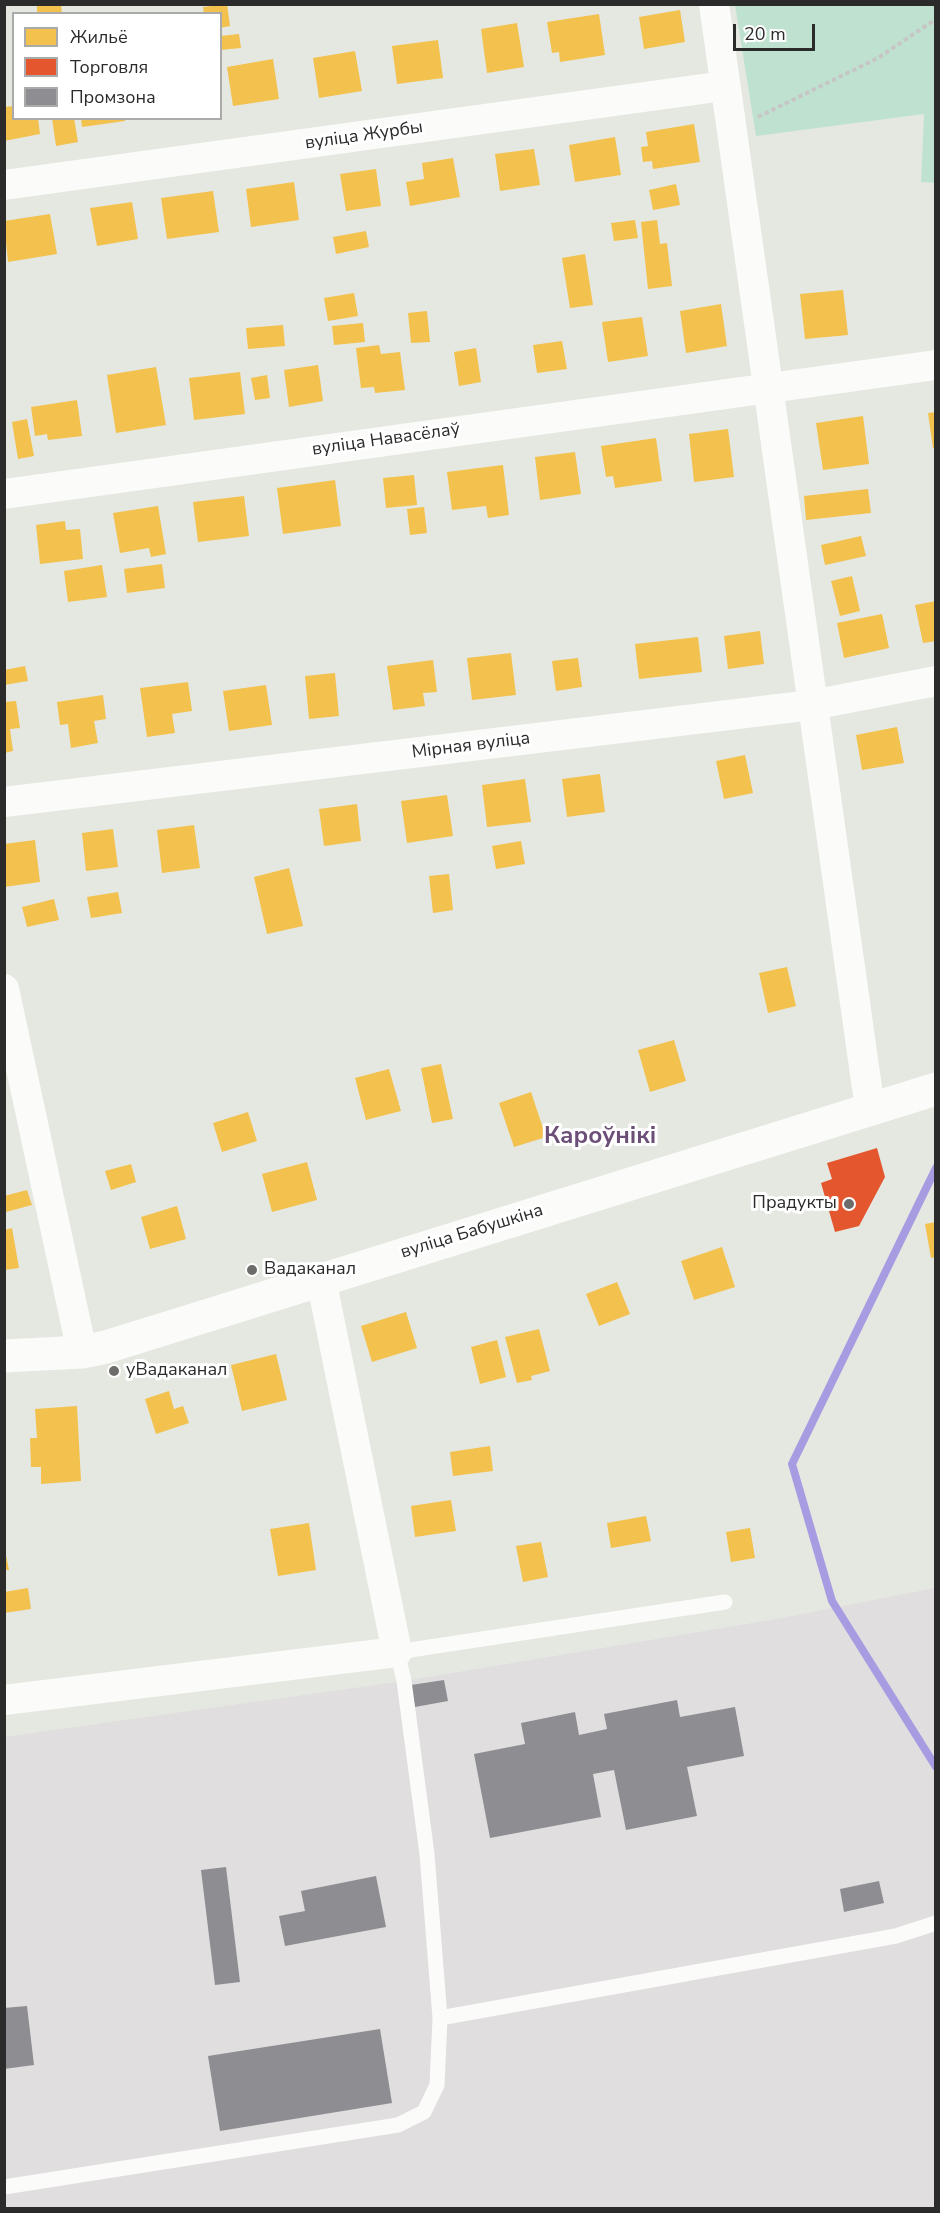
<!DOCTYPE html>
<meta charset="utf-8">
<style>
body{margin:0}
#map{position:relative;width:940px;height:2213px;overflow:hidden;background:#e5e8e1;font-family:"Nunito Sans",sans-serif}
canvas{display:block}
.frame{position:absolute;inset:0;border:6px solid #2b2b2b;pointer-events:none}
.legend{position:absolute;left:12px;top:12px;width:210px;height:108px;box-sizing:border-box;background:#fff;border:2px solid #aaa;margin:0;padding:8px 10px;list-style:none;font-size:18px;color:#2b2b2b}
.legend li{display:flex;align-items:center;gap:12px;height:30px}
.legend b{width:30px;border:2px solid #aaa}
.scale{position:absolute;left:733px;top:24px;width:82px;height:27px;box-sizing:border-box;border:3px solid #2b2b2b;border-top:0;padding-left:8px;font-size:18px;line-height:21px;white-space:nowrap;color:#2b2b2b;-webkit-text-stroke:4px #fff;paint-order:stroke}
</style>
<div id="map">
<canvas width="940" height="2213"></canvas>
<div class="frame"></div>
<ul class="legend">
<li><b style="height:16px;background:#f2c14e"></b>Жильё</li>
<li><b style="height:16px;background:#e4572e"></b>Торговля</li>
<li><b style="height:16px;background:#8d8d92"></b>Промзона</li>
</ul>
<div class="scale">20 m</div>
</div>
<script>
const g = document.querySelector('canvas').getContext('2d');
g.lineJoin = 'round';
function paint(path, color) {
  g.fillStyle = color;
  g.fill(path, 'evenodd');
}
function poly(rows) {
  const path = new Path2D();
  for (const r of rows) {
    path.moveTo(r[0], r[1]);
    for (let i = 2; i < r.length; i += 2) path.lineTo(r[i], r[i + 1]);
  }
  return path;
}
function strokePath(path, color, width, dash) {
  g.strokeStyle = color;
  g.lineWidth = width;
  g.lineCap = dash ? 'butt' : 'round';
  g.setLineDash(dash || []);
  g.stroke(path);
}
function write(font, color, halo, rows, align = 'center') {
  g.font = font + ' "Nunito Sans",sans-serif';
  g.lineWidth = 6;
  g.setLineDash([]);
  g.textBaseline = 'middle';
  g.strokeStyle = halo;
  g.fillStyle = color;
  for (const [text, x, y, turn = 0] of rows) {
    g.save();
    g.translate(x, y);
    g.rotate((+turn || 0) * Math.PI / 180);
    g.textAlign = isNaN(turn) ? turn : align;
    if (halo) g.strokeText(text, 0, 0);
    g.fillText(text, 0, 0);
    g.restore();
  }
}
const industrial = poly([
 [935,1588,935,2208,5,2208,4,1737,404,1681,782,1618]
]);
const green = poly([
 [735,5,935,5,935,183,921,182,924,114,756,136]
]);
const homes = poly([
 [61,4,62,14,37,14,37,6],
 [227,4,230,26,220,28,220,14,204,14,203,7],
 [680,10,685,42,644,49,639,17],
 [599,14,605,55,560,62,559,52,552,53,547,22],
 [517,23,524,67,487,73,481,29],
 [239,34,241,48,220,50,220,36],
 [438,40,443,78,397,84,392,46],
 [355,51,362,91,319,98,313,58],
 [273,59,279,99,233,106,227,67],
 [14,106,14,118,38,118,40,134,4,141,4,107],
 [52,118,74,118,78,142,56,146],
 [81,118,124,118,125,121,82,127],
 [694,124,700,162,653,169,652,161,643,162,641,147,648,146,646,132],
 [615,137,621,175,575,182,569,145],
 [534,149,540,185,500,191,495,154],
 [453,158,460,197,410,206,406,182,424,179,422,163],
 [376,169,381,206,346,211,340,174],
 [294,182,299,220,251,227,246,189],
 [676,184,680,205,653,210,649,190],
 [213,191,219,232,167,239,161,198],
 [132,202,138,239,97,246,90,208],
 [50,214,57,254,8,262,4,221],
 [635,220,638,238,614,241,611,223],
 [657,220,660,244,667,243,672,286,648,289,641,222],
 [366,231,369,247,336,254,333,237],
 [585,254,593,305,570,308,562,258],
 [843,290,848,335,805,339,800,294],
 [354,293,358,316,328,321,324,298],
 [721,304,727,346,686,353,680,311],
 [427,311,430,342,411,343,408,313],
 [642,317,648,356,608,362,602,322],
 [363,323,365,342,334,345,332,326],
 [283,325,285,346,248,349,246,328],
 [562,341,567,369,537,373,533,345],
 [379,345,381,354,400,352,405,390,375,393,374,387,361,388,356,348],
 [476,348,481,382,459,386,454,352],
 [318,365,323,401,289,407,284,370],
 [156,367,166,425,116,433,107,375],
 [240,372,245,414,194,420,189,378],
 [267,375,270,398,255,400,251,378],
 [77,400,82,436,48,440,47,434,35,436,31,407],
 [936,412,936,448,933,448,928,413],
 [863,416,869,464,823,470,816,423],
 [27,419,34,456,18,459,12,422],
 [728,429,734,477,694,482,689,434],
 [656,438,662,481,615,488,613,476,606,477,601,446],
 [575,452,581,494,540,500,535,457],
 [503,465,509,515,488,518,486,506,452,510,447,472],
 [414,475,417,505,386,508,383,478],
 [335,480,341,526,283,534,277,488],
 [868,489,871,513,806,520,804,496],
 [244,496,249,536,198,542,193,502],
 [158,506,166,554,151,557,149,548,120,553,113,513],
 [424,507,427,533,410,535,407,509],
 [65,521,66,530,80,529,83,559,40,564,36,525],
 [861,536,866,556,825,565,821,545],
 [162,564,165,588,127,593,124,569],
 [102,565,107,597,68,602,64,571],
 [852,576,860,611,840,616,831,581],
 [936,601,936,641,923,643,915,605],
 [882,614,889,648,844,658,837,623],
 [760,631,764,664,728,669,724,636],
 [698,637,702,672,639,679,635,644],
 [511,653,516,695,472,700,467,658],
 [578,658,582,687,556,691,552,661],
 [433,660,437,692,423,693,425,706,393,710,387,666],
 [25,666,28,681,4,685,4,670],
 [335,673,339,716,309,719,305,676],
 [188,682,192,711,172,714,175,733,147,737,140,688],
 [266,685,272,725,229,731,223,691],
 [103,695,106,719,94,721,98,743,71,748,68,724,60,725,57,702],
 [16,701,20,728,10,729,13,751,4,753,4,702],
 [897,727,904,763,862,770,856,735],
 [745,755,753,793,724,799,716,761],
 [600,774,605,812,567,817,562,779],
 [525,779,531,822,487,827,482,785],
 [447,795,453,836,407,843,401,801],
 [357,804,361,841,324,846,319,809],
 [194,825,200,868,162,873,157,830],
 [113,829,118,867,86,871,82,833],
 [35,840,40,882,4,887,4,844],
 [521,841,525,864,496,869,492,846],
 [289,868,303,926,267,934,254,877],
 [449,874,453,910,433,913,429,876],
 [118,892,122,913,91,918,87,897],
 [54,899,59,920,27,927,22,907],
 [787,967,796,1006,768,1013,759,973],
 [674,1040,686,1081,650,1092,638,1050],
 [441,1064,453,1119,432,1123,421,1068],
 [389,1069,401,1111,366,1120,355,1078],
 [531,1092,546,1137,514,1147,499,1103],
 [248,1112,257,1141,222,1152,213,1123],
 [307,1162,317,1200,272,1212,262,1174],
 [131,1164,136,1182,111,1190,105,1171],
 [27,1190,32,1205,6,1212,4,1196],
 [177,1206,186,1239,150,1249,141,1217],
 [936,1222,936,1257,931,1258,925,1224],
 [12,1228,19,1268,4,1270,4,1230],
 [722,1247,735,1287,694,1300,681,1261],
 [617,1282,630,1314,599,1326,586,1294],
 [406,1312,417,1348,372,1362,361,1326],
 [539,1329,550,1371,531,1376,532,1380,517,1383,505,1337],
 [497,1340,506,1377,480,1384,471,1347],
 [276,1354,287,1400,242,1411,231,1365],
 [169,1391,174,1409,183,1406,189,1423,156,1434,145,1399],
 [77,1406,81,1481,41,1484,41,1467,31,1467,30,1438,37,1438,35,1409],
 [490,1446,493,1471,453,1476,450,1452],
 [451,1500,456,1531,415,1537,411,1506],
 [646,1516,651,1541,611,1548,607,1523],
 [309,1523,316,1570,278,1576,270,1529],
 [750,1528,755,1558,731,1562,726,1532],
 [541,1542,548,1577,523,1582,516,1546],
 [4,1545,9,1570,4,1570],
 [28,1588,31,1609,4,1613,4,1592]
]);
const shops = poly([
 [877,1148,885,1177,859,1226,835,1232,821,1183,832,1179,827,1163]
]);
const industry = poly([
 [444,1680,448,1701,415,1707,411,1685],
 [677,1700,680,1717,735,1707,744,1756,687,1767,697,1816,626,1830,614,1770,593,1774,601,1817,490,1838,474,1754,525,1744,521,1723,575,1712,579,1735,607,1729,604,1714],
 [226,1867,240,1982,215,1985,201,1870],
 [376,1876,386,1927,285,1946,279,1916,305,1911,301,1891],
 [879,1881,884,1903,844,1912,840,1889],
 [27,2006,34,2065,4,2069,4,2008],
 [380,2029,392,2103,220,2131,208,2056]
]);
const stream = poly([
 [936,1168,792,1464,832,1601,936,1767]
]);
const path = poly([
 [758,117,878,58,936,19]
]);
const lane = poly([
 [440,2018,896,1936,936,1923],
 [4,2187,398,2125,424,2112,437,2085,440,2018,427,1854,404,1681,397,1652,725,1602]
]);
const street = poly([
 [714,4,870,1109],
 [4,185,724,86],
 [4,494,936,365],
 [4,802,812,705,936,681],
 [4,989,82,1352],
 [4,1700,397,1652,321,1279]
]);
const secondary = poly([
 [4,1356,82,1352,106,1347,936,1089]
]);
const markers = [
 [849,1204,6,"#6c6d6b"],
 [252,1270,6,"#6c6d6b"],
 [114,1371,6,"#6c6d6b"]
];
const streetNames = [
 ["вуліца Журбы",364,136,-8],
 ["вуліца Навасёлаў",386,440,-8],
 ["Мірная вуліца",471,746,-7],
 ["вуліца Бабушкіна",472,1232,-17]
];
const poiNames = [
 ["Прадукты",837,1204,"right"],
 ["Вадаканал",264,1270],
 ["уВадаканал",126,1371]
];
const districtNames = [
 ["Кароўнікі",600,1137]
];
paint(industrial, '#e0dede');
paint(green, '#bfe2d0');
paint(homes, '#f2c14e');
paint(shops, '#e4572e');
paint(industry, '#8d8d92');
strokePath(stream, '#a79ce2', 8);
strokePath(path, '#c6c6c6', 4, [4.5, 3]);
strokePath(lane, '#fbfcfa', 15);
strokePath(street, '#fbfcfa', 30);
strokePath(secondary, '#fbfcfa', 33);
for (const [x, y, r, color] of markers) {
  const dot = new Path2D();
  dot.arc(x, y, r, 0, 2 * Math.PI);
  g.fillStyle = color;
  g.fill(dot);
  strokePath(dot, '#fff', 2);
}
write('18px', '#2b2b2b', '#fff', streetNames);
write('18px', '#2b2b2b', '#fff', poiNames, 'left');
write('bold 24px', '#6c4f77', '#fff', districtNames);
</script>
